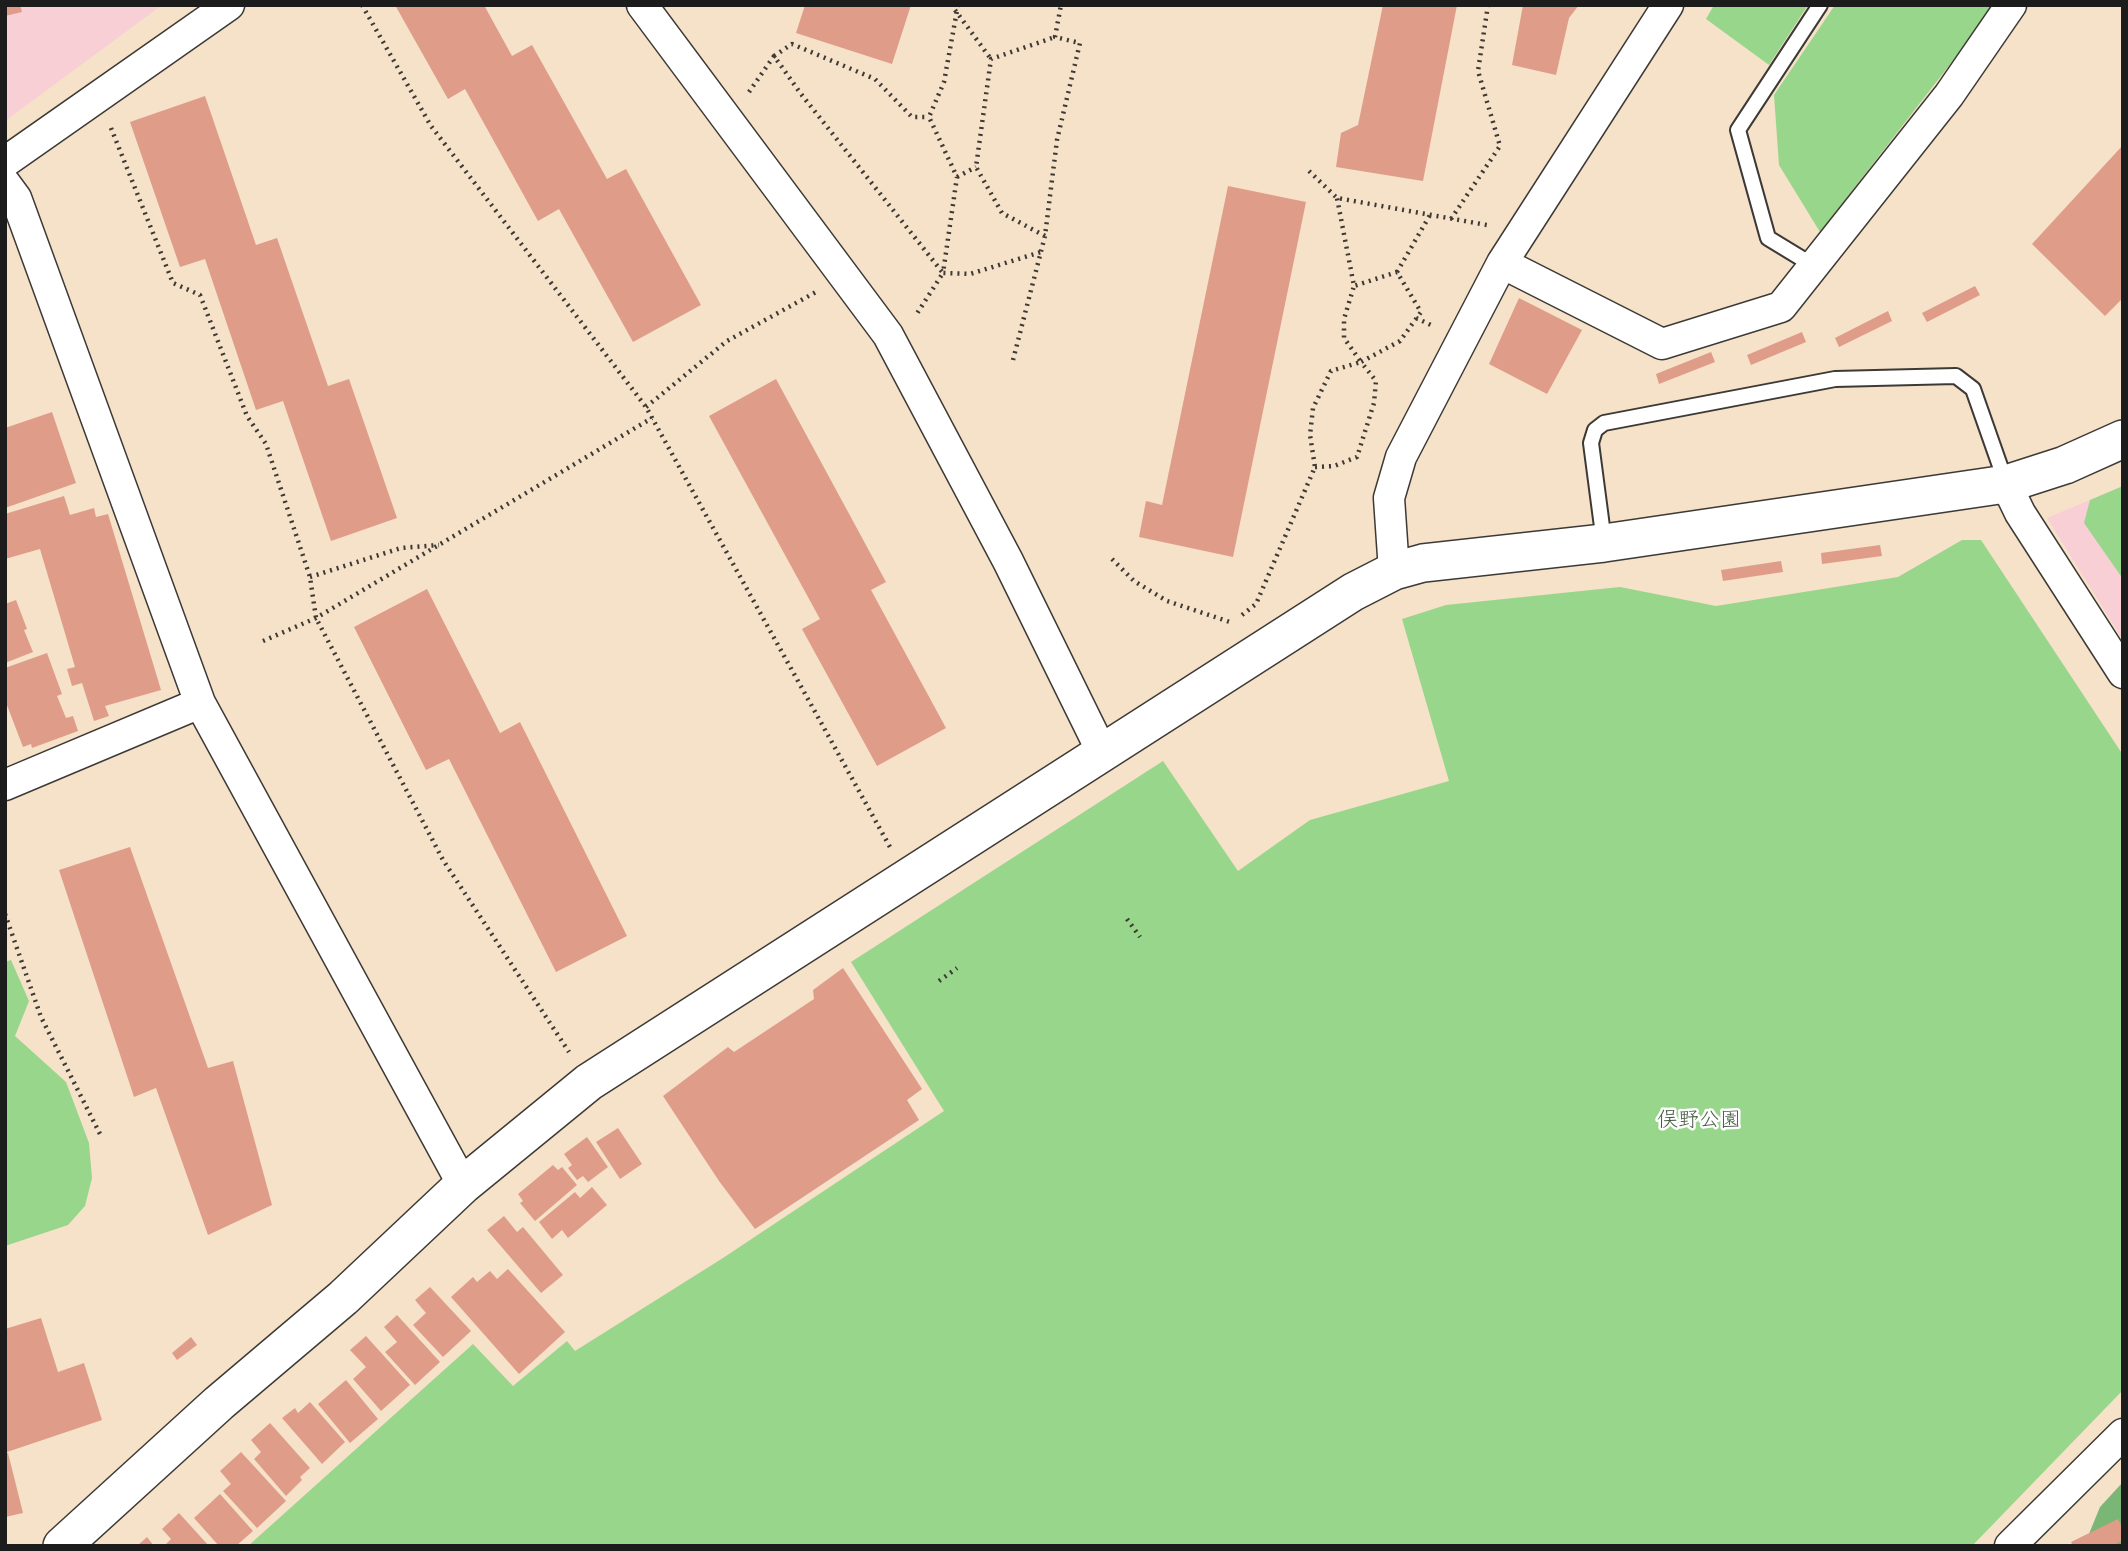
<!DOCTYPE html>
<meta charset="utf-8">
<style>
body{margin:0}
#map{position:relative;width:2128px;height:1551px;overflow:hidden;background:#f6e1c9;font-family:Kalam,sans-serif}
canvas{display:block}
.frame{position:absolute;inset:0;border:7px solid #1c1c1c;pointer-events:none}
</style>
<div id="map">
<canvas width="2128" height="1551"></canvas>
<div class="frame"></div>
</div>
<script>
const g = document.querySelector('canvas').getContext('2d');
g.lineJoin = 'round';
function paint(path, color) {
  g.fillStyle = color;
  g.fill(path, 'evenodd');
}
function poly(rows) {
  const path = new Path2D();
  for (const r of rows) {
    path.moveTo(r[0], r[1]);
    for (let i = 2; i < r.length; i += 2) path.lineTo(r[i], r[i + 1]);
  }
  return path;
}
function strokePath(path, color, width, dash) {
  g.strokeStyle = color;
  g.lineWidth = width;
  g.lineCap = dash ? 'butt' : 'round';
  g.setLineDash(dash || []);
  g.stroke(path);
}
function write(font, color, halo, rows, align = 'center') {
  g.font = font + ' Kalam,"Klee One",sans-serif';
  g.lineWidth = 5;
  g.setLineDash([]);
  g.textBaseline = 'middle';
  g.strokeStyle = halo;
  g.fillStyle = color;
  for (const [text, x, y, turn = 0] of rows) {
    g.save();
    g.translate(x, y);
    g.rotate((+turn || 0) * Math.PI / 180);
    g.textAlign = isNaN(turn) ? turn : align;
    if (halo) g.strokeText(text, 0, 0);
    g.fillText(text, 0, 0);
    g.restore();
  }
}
const built = poly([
 [5,5,162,5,5,121],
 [2123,486,2123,640,2047,518]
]);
const green = poly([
 [1714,5,1808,5,1769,65,1706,19],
 [1835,5,1996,5,1820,232,1779,165,1774,95],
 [2123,486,2123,579,2084,523,2090,500],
 [1962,540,1981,540,2123,755,2123,1390,1972,1546,248,1546,473,1344,513,1386,567,1341,575,1351,723,1258,944,1111,851,962,1163,761,1238,871,1310,820,1449,781,1402,619,1446,605,1620,587,1716,606,1898,577],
 [11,960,29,1001,15,1036,66,1082,89,1143,92,1178,85,1206,68,1225,5,1246,5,962]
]);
const forest = poly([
 [2123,1482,2123,1546,2084,1546,2100,1507]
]);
const building = poly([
 [5,5,20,5,22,12,5,16],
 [395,5,484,5,512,56,532,45,607,179,626,169,701,305,633,342,559,209,538,221,465,89,448,99],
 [805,5,911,5,892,64,796,33],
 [1383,5,1457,5,1423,181,1336,167,1341,133,1358,125],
 [1523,5,1579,5,1569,18,1556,75,1512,65],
 [205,96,256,245,277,238,328,386,349,379,397,518,331,541,283,401,256,410,205,259,180,267,130,122],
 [2123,145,2123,298,2105,316,2032,244],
 [1228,186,1306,202,1233,557,1139,537,1146,501,1162,505],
 [1975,286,1980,295,1927,322,1922,313],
 [1519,298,1582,330,1547,394,1489,364],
 [1888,311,1892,321,1839,347,1835,338],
 [1802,332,1806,342,1751,365,1747,355],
 [1711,352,1715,362,1659,384,1656,374],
 [776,379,886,582,871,590,946,728,877,766,802,629,820,619,709,416],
 [52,412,76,483,5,508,5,428],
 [64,496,70,515,94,508,96,517,108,514,161,690,105,706,109,716,94,721,82,683,72,686,67,669,75,667,40,549,5,559,5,514],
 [1880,545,1882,556,1822,564,1821,553],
 [1781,561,1783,572,1723,581,1721,570],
 [427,589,500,733,520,722,627,936,556,972,449,759,426,770,354,627],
 [16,600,27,629,24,630,33,652,5,663,5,604],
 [47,653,62,694,57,696,66,718,73,716,78,731,32,748,31,744,23,747,5,700,5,668],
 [130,847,208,1068,233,1061,272,1205,208,1235,156,1088,134,1097,59,870],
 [843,968,922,1089,907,1100,919,1120,755,1229,719,1181,663,1096,728,1047,734,1052,814,999,813,990],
 [618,1128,642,1164,620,1179,596,1142],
 [587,1137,608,1167,588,1182,583,1176,577,1180,568,1168,572,1165,564,1154],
 [553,1165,558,1170,562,1167,577,1185,535,1221,520,1203,523,1201,518,1194],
 [592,1187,607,1205,568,1238,562,1230,552,1239,539,1222,575,1192,580,1198],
 [504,1216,517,1232,523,1227,563,1275,541,1293,487,1230],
 [508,1269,565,1332,519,1374,451,1297,473,1277,477,1282,490,1271,497,1279],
 [430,1287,471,1331,443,1357,413,1325,426,1313,415,1300],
 [397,1315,440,1362,415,1385,385,1352,397,1342,384,1327],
 [41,1318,58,1372,84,1363,102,1420,7,1452,5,1329],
 [366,1336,410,1385,381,1411,353,1379,366,1367,350,1350],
 [191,1337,197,1345,177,1360,172,1353],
 [346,1380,378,1419,350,1443,318,1404],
 [310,1402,345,1442,322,1464,282,1418,295,1408,298,1413],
 [270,1423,310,1468,300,1477,302,1480,286,1496,254,1459,261,1452,251,1440],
 [241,1452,286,1501,257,1528,223,1491,231,1484,220,1471],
 [8,1453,23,1513,5,1517,5,1454],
 [220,1494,253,1531,236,1546,219,1546,194,1518],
 [179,1513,209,1546,164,1546,171,1539,162,1529],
 [2118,1519,2123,1529,2123,1540,2112,1546,2073,1546,2071,1542],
 [147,1537,154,1546,137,1546]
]);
const path = poly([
 [362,5,431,126,646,407,890,847],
 [958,5,944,82,929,117,957,177,943,273,970,274,1041,252],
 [955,10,991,59],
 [774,56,792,44,875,79,912,117,929,117],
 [749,92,774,56,801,94,943,273,916,315],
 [111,128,173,283,200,295,247,416,266,444,310,577,316,618,443,860,569,1052],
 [1309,171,1337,198,1487,225],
 [957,177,976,167],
 [1451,219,1500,146,1478,71,1488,5],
 [1045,236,1002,213,976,167,991,59,1055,37],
 [1397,272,1430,215],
 [1416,318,1433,326],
 [1013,360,1045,236,1057,140,1080,43,1055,37,1061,5],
 [646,407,727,341,816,292],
 [1315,467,1334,466,1357,457,1374,403,1376,381,1361,362,1400,341,1421,312,1397,272,1354,286],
 [1112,559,1134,581,1167,601,1233,623],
 [310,577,401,548,439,545],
 [1242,615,1256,604,1315,467,1310,435,1313,408,1331,371,1361,362,1344,338,1344,319,1354,286,1337,198],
 [263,641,316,618,652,418],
 [5,914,41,1017,102,1138],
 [1127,919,1140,937],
 [939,981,957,968]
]);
const service = poly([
 [1814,266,1768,238,1738,130,1820,5],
 [1604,542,1591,443,1595,430,1604,423,1835,379,1956,376,1973,389,2006,483]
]);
const minor = poly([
 [642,5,888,335,1008,561,1102,752],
 [5,162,229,5],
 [5,183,16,198,200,703,463,1185],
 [1502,263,1662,344,1781,307,1949,95,2011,5],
 [2006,484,2020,513,2123,673],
 [1394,571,1389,498,1401,457,1502,263,1668,5],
 [5,785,200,703],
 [2010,1546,2123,1434]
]);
const tertiary = poly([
 [62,1546,219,1403,343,1298,463,1185,589,1082,1353,592,1394,571,1423,563,1604,543,2006,484,2065,465,2123,439]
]);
const parkNames = [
 ["俣野公園",1699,1122]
];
paint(built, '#f7cfd5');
paint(green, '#98d68b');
paint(forest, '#7ab777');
paint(building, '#df9d89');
strokePath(service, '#3d3a36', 18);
strokePath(minor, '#3d3a36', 33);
strokePath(tertiary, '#3d3a36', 40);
strokePath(path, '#3d3a36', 4.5, [2, 5]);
strokePath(service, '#fff', 14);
strokePath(minor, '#fff', 30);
strokePath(tertiary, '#fff', 37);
write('21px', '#475d43', '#fff', parkNames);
</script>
